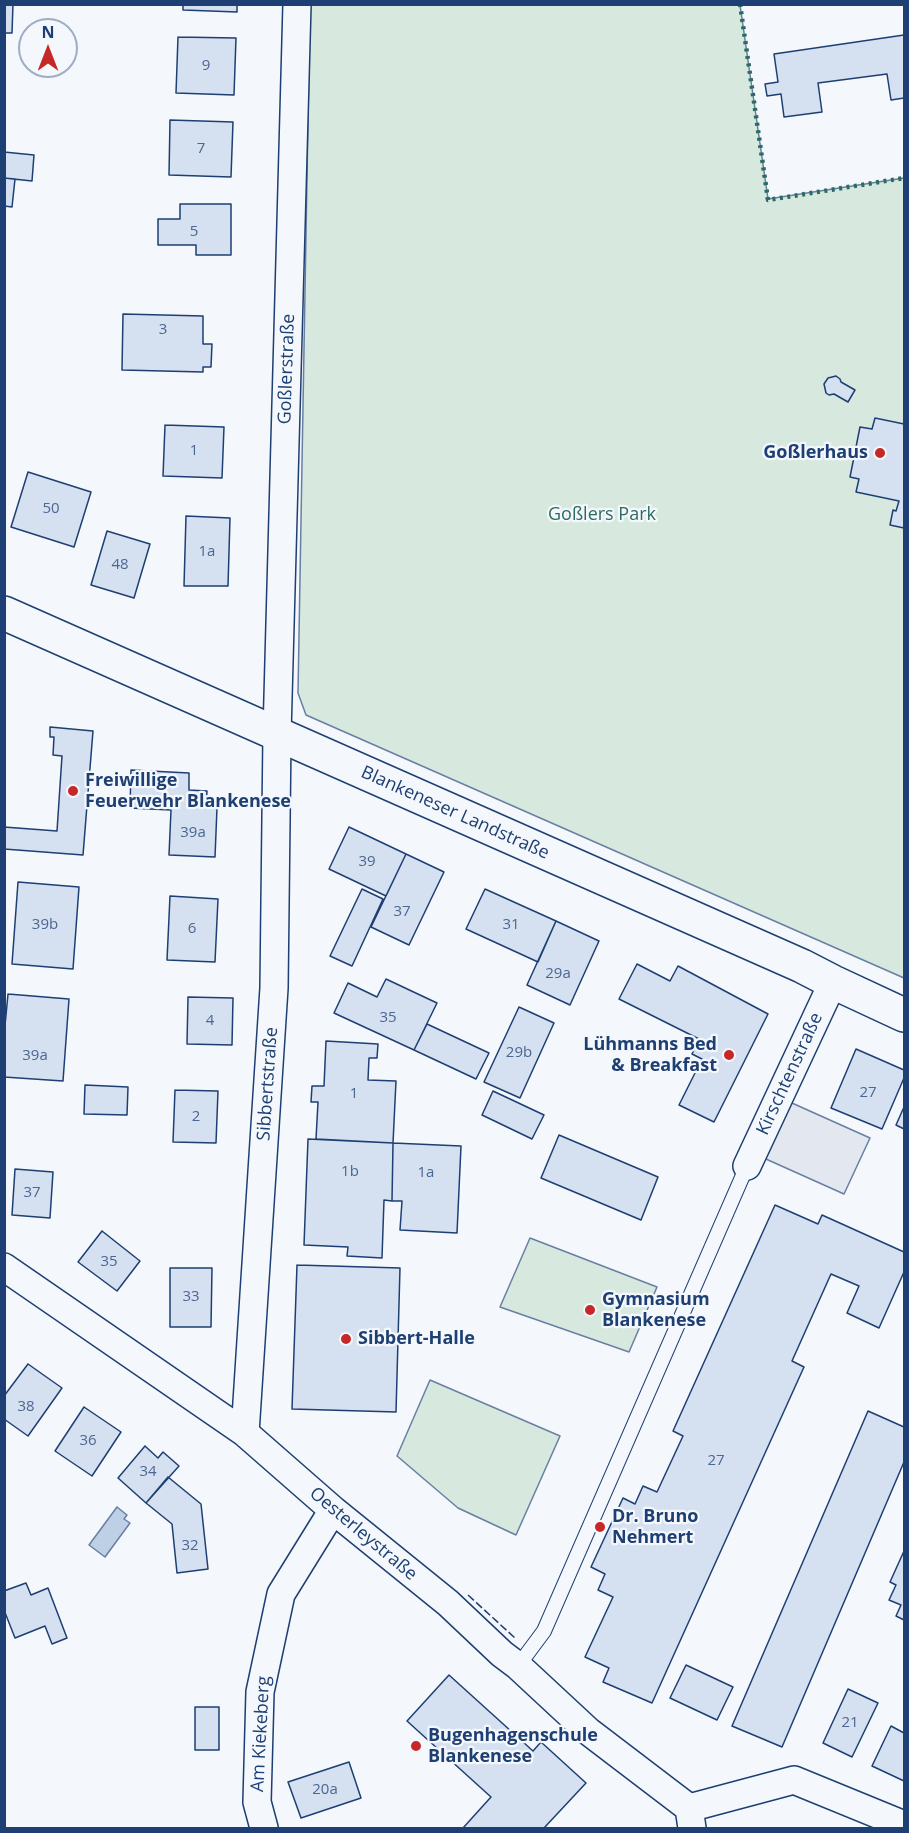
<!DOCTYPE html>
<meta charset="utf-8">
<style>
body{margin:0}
#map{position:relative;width:909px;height:1833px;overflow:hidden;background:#f4f7fb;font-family:"Open Sans",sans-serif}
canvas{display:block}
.frame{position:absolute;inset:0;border:6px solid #1d3f73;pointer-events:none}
.north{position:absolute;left:18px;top:18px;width:60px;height:60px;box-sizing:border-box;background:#f4f7fb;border:2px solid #9eadc5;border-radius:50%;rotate:0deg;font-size:16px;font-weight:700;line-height:24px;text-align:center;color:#1d3f73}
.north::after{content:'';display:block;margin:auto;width:21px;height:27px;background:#c62828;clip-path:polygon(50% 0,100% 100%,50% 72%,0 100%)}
</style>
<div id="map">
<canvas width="909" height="1833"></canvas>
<div class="frame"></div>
<div class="north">N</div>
</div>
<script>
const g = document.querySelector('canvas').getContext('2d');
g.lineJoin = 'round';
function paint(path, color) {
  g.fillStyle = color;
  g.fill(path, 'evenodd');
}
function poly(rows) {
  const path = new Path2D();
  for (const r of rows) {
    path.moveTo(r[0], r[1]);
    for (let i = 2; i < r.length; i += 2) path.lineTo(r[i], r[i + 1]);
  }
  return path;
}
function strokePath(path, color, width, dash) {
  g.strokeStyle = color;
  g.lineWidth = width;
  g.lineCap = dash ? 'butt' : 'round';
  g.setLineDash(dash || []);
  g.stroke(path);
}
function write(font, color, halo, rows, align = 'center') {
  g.font = font + ' "Open Sans",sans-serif';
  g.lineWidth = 4.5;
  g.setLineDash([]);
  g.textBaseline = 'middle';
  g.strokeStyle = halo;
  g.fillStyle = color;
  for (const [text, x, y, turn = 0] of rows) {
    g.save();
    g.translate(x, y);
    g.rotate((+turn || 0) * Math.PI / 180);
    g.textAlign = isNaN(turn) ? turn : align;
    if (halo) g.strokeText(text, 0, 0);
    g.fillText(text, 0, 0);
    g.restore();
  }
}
const green = poly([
 [310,5,740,5,768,199,904,178,904,978,306,715,298,693,310,5],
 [530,1238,657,1287,629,1352,500,1307,530,1238],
 [430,1380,560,1436,516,1535,458,1508,397,1456,430,1380]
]);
const parking = poly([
 [783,1099,870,1138,844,1194,757,1155,783,1099]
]);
const water = poly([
 [117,1507,127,1515,124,1519,130,1523,105,1557,89,1545,117,1507]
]);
const building = poly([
 [4,4,13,4,12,33,4,33,4,4],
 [183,4,237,4,237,12,183,10,183,4],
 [904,35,904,98,891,100,887,74,818,83,822,112,784,117,781,94,767,96,765,84,778,82,774,54,904,35],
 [178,37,236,38,234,95,176,93,178,37],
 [170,120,233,122,231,177,169,175,170,120],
 [4,152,34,155,32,181,4,178,4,152],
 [4,178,15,179,12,207,4,206,4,178],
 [180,204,231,204,231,255,196,255,196,245,158,245,158,219,180,219,180,204],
 [123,314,203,316,203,344,212,344,211,367,203,367,203,372,122,370,123,314],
 [836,376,840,379,841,382,855,390,848,402,834,394,829,395,826,393,824,384,828,378,836,376],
 [875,418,904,424,904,528,890,525,893,510,896,511,899,501,856,492,859,479,850,477,860,427,872,429,875,418],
 [165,425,224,427,222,478,163,476,165,425],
 [28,472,91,492,74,547,11,527,28,472],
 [186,516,230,518,228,586,184,586,186,516],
 [107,531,150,544,134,598,91,585,107,531],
 [50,727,93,731,83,855,4,849,4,827,57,831,62,756,53,755,54,737,50,737,50,727],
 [131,770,189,773,189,790,207,791,206,807,217,808,215,857,169,855,171,810,130,808,131,770],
 [349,827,406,854,386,896,329,869,349,827],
 [406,854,444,872,409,945,371,927,406,854],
 [18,882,79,887,73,969,12,964,18,882],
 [362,889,383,899,352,966,330,956,362,889],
 [485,889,556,921,538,962,466,929,485,889],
 [170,896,218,899,215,962,167,960,170,896],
 [556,921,599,941,570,1005,527,985,556,921],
 [637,964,670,981,678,966,768,1014,714,1122,679,1105,702,1059,692,1054,699,1039,619,999,637,964],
 [386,979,437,1003,414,1050,334,1013,348,983,377,997,386,979],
 [8,994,69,999,63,1081,4,1077,4,1036,8,994],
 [188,997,233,998,232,1045,187,1044,188,997],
 [519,1007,554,1023,520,1098,484,1082,519,1007],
 [427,1024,489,1053,476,1079,414,1050,427,1024],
 [326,1041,378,1044,377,1058,369,1058,368,1080,396,1081,393,1143,316,1139,318,1102,311,1102,312,1086,324,1086,326,1041],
 [856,1049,904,1070,904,1078,882,1129,831,1108,856,1049],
 [85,1085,128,1087,127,1115,84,1114,85,1085],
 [175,1090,218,1091,216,1143,173,1142,175,1090],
 [493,1091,544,1115,532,1139,482,1115,493,1091],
 [904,1107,904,1129,896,1125,904,1107],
 [559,1135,658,1177,641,1220,541,1178,559,1135],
 [308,1139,393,1143,392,1201,384,1200,382,1258,347,1256,348,1247,304,1245,308,1139],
 [393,1143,461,1146,457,1233,400,1230,402,1201,392,1201,393,1143],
 [15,1169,53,1172,50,1218,12,1215,15,1169],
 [775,1205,818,1224,822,1215,904,1252,904,1272,879,1328,847,1313,859,1286,831,1274,792,1361,804,1367,652,1703,603,1682,609,1668,585,1657,613,1597,598,1590,605,1574,591,1567,623,1498,635,1504,643,1486,657,1492,683,1436,673,1431,775,1205],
 [102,1231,140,1261,117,1291,78,1262,102,1231],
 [297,1265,400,1268,396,1412,292,1409,297,1265],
 [170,1268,212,1268,211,1327,170,1327,170,1268],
 [28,1364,62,1388,28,1436,4,1419,4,1396,28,1364],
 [84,1407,121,1432,92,1476,55,1451,84,1407],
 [868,1411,904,1427,904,1462,782,1747,732,1726,868,1411],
 [145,1446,158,1458,163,1452,179,1466,146,1503,118,1478,145,1446],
 [168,1477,201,1504,208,1569,177,1573,172,1524,146,1503,168,1477],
 [904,1551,904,1620,896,1616,901,1605,889,1600,896,1585,890,1582,904,1551],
 [26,1583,31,1595,48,1588,67,1638,52,1644,45,1626,15,1638,4,1610,4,1591,26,1583],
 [686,1665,733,1687,717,1720,670,1698,686,1665],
 [449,1675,533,1751,541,1742,586,1783,544,1828,463,1828,491,1797,407,1721,449,1675],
 [848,1689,878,1703,852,1757,823,1743,848,1689],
 [195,1707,219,1707,219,1750,195,1750,195,1707],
 [891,1726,904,1733,904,1781,872,1766,891,1726],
 [349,1762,361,1798,301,1818,288,1782,349,1762]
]);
const service = poly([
 [518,1666,544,1631,747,1166]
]);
const minor = poly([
 [747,1166,833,982],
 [4,1267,245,1433,333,1510,448,1603,502,1654,518,1666,588,1731,689,1808,692,1828],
 [245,1433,274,988,277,734,297,4],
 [689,1808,794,1780,904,1825],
 [264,1828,257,1802,260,1692,281,1594,333,1510]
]);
const secondary = poly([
 [4,613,802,966,833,982,904,1015]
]);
const hedge = poly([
 [740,4,768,200,904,178]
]);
const fence = poly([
 [468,1595,515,1638]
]);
const markers = [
 [880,453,6,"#c62828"],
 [73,791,6,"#c62828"],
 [729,1055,6,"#c62828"],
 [590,1310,6,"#c62828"],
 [346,1339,6,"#c62828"],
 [600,1527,6,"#c62828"],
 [416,1746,6,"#c62828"]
];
const numberNames = [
 ["9",206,66],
 ["7",201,149],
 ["5",194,232],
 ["3",163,330],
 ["1",194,451],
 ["50",51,509],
 ["1a",207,552],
 ["48",120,565],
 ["39a",193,833],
 ["39",367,862],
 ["37",402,912],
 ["39b",45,925],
 ["31",511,925],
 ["6",192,929],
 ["29a",558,974],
 ["35",388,1018],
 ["4",210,1021],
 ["29b",519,1053],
 ["39a",35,1056],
 ["27",868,1093],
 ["1",354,1094],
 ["2",196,1117],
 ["1b",350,1172],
 ["1a",426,1173],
 ["37",32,1193],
 ["35",109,1262],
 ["33",191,1297],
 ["38",26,1407],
 ["36",88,1441],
 ["27",716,1461],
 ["34",148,1472],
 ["32",190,1546],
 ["21",850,1723],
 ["20a",325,1790]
];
const streetNames = [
 ["Goßlerstraße",287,369,-88],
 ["Blankeneser Landstraße",455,813,24],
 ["Kirschtenstraße",790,1074,-65],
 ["Sibbertstraße",268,1084,-86],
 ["Oesterleystraße",363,1534,40],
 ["Am Kiekeberg",261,1734,-87]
];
const poiNames = [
 ["Goßlerhaus",868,453,"right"],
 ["Freiwillige",85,781],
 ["Feuerwehr Blankenese",85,802],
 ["Lühmanns Bed",717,1045,"right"],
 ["& Breakfast",717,1066,"right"],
 ["Gymnasium",602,1300],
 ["Blankenese",602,1321],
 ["Sibbert-Halle",358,1339],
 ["Dr. Bruno",612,1517],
 ["Nehmert",612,1538],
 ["Bugenhagenschule",428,1736],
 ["Blankenese",428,1757]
];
const parkNames = [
 ["Goßlers Park",602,515]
];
paint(green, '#d7e8df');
strokePath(green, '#687fa3', 1.5);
paint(parking, '#e3e8f0');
strokePath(parking, '#687fa3', 1.5);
paint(water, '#bed0e5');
strokePath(water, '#687fa3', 1.5);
paint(building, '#d5e0f0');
strokePath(building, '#1d3f73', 1.5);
strokePath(service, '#1d3f73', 16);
strokePath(minor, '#1d3f73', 30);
strokePath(secondary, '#1d3f73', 36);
strokePath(service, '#f4f7fb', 14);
strokePath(minor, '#f4f7fb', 27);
strokePath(secondary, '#f4f7fb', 33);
strokePath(hedge, '#2c6c60', 4.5, [3, 4.5]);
strokePath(fence, '#1d3f73', 1.5, [8, 3]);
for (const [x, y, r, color] of markers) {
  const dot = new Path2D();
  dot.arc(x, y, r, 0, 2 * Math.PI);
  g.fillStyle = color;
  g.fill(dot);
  strokePath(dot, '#f4f7fb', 2);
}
write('15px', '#4b6792', null, numberNames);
write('18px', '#1d3f73', '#f4f7fb', streetNames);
write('bold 18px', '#1d3f73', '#f4f7fb', poiNames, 'left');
write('18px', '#2c6c60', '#f4f7fb', parkNames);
</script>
